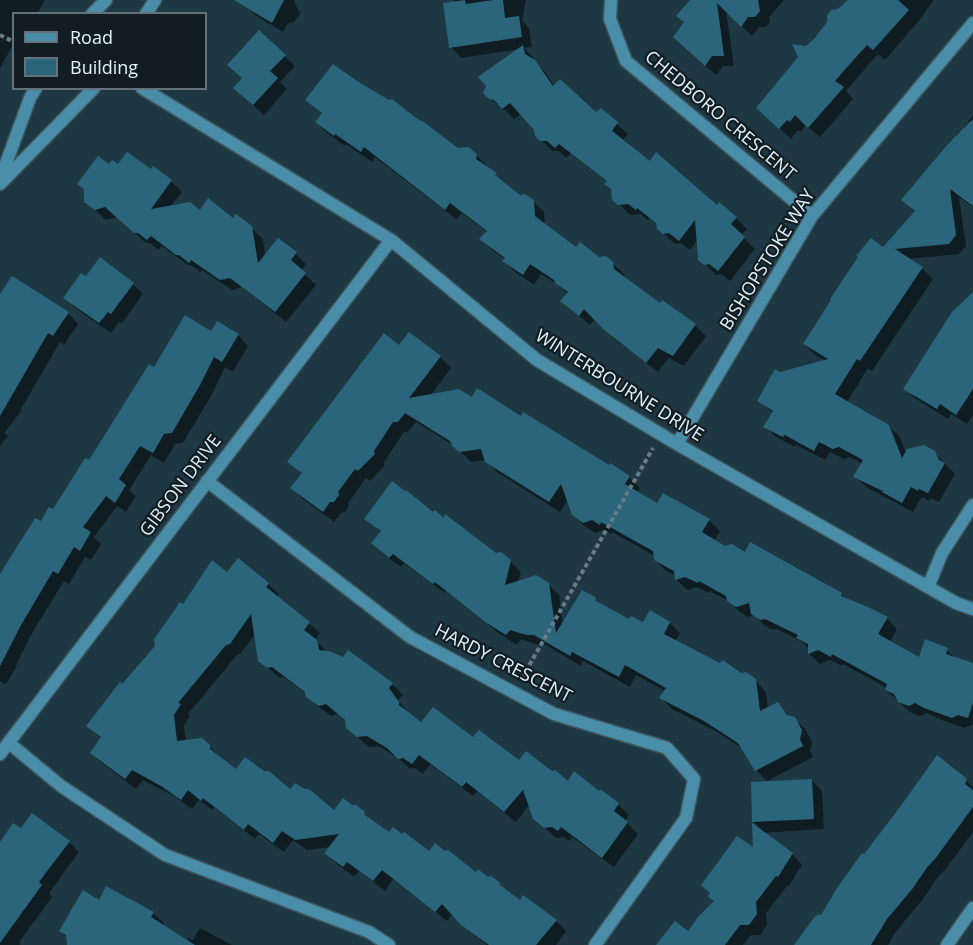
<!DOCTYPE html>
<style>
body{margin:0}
#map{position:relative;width:973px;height:945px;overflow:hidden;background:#1d3843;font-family:"Open Sans",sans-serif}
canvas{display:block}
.legend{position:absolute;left:12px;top:12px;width:195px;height:78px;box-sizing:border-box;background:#121d23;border:2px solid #657279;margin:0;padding:8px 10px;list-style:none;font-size:18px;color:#e2f2f9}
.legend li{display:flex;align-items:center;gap:12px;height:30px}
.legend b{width:30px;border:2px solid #657279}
</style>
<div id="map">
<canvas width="973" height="945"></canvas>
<ul class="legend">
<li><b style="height:8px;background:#498da9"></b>Road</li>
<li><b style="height:16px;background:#2a657c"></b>Building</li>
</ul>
</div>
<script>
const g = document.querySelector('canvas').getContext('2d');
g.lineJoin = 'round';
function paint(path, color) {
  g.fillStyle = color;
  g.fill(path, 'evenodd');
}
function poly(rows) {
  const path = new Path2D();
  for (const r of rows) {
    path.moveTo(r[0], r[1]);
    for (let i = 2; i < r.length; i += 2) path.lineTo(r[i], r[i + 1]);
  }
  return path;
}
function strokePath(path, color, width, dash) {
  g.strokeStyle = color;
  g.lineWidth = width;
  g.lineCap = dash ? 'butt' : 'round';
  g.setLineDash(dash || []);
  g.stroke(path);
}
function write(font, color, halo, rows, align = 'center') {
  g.font = font + ' "Open Sans",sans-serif';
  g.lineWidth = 4.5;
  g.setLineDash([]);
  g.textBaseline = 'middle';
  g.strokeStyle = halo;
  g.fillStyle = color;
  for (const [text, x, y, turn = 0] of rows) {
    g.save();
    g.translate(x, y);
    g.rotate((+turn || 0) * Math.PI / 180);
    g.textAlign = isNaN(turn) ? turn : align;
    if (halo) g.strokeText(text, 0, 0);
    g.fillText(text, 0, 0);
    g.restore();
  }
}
const shadow = poly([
 [0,0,45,0,37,14,14,14,14,43,0,68],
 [242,0,294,0,300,14,294,22,288,23,283,32,255,15,244,4],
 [454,0,526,0,522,21,529,28,532,47,524,48,533,57,534,61,546,73,555,87,596,114,601,110,628,134,623,140,650,163,717,207,719,205,736,218,747,229,741,235,755,249,730,281,721,274,716,275,700,259,698,240,690,250,681,243,675,244,658,229,657,224,649,218,647,220,641,214,630,215,614,199,613,192,606,184,608,182,571,153,566,158,559,151,552,151,536,135,535,130,521,114,514,119,505,110,502,109,490,98,520,49,461,58,451,47],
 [694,0,784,0,769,17,770,22,766,27,759,27,752,36,726,11,734,66,723,66,716,75,685,48,686,23],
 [849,0,934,0,918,22,885,60,878,54,858,77,846,91,853,99,820,137,806,125,801,132,798,130,791,139,769,119,807,48],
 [285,56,295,66,280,82,287,89,264,115,235,88],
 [307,100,457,150,476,155,487,166,487,168,519,196,533,201,544,212,545,225,577,249,612,263,624,274,624,278,660,305,663,302,695,325,706,336,684,366,669,358,658,372,616,340,595,319,590,325,573,311,562,301,568,294,558,285,541,274,534,285,515,272,504,261,506,260,492,250,481,239,487,232,462,213,456,219,375,157,372,162,346,144,345,146,327,133,317,122,323,114],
 [973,116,973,207,959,197,966,246,959,254,908,259,922,268,933,279,872,371,868,368,847,402,889,426,900,437,906,454,934,452,955,474,939,502,930,498,929,501,922,497,913,512,866,487,855,476,863,464,850,457,844,459,830,452,825,460,796,445,795,447,776,437,765,426,773,413,759,401,779,374,826,361,815,355,804,344,883,249,915,212,903,200,970,124,968,121],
 [109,166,118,166,151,171,171,181,182,192,170,207,201,212,233,220,251,228,263,239,265,256,278,240,296,254,306,264,301,271,316,285,286,322,242,287,232,290,202,270,200,272,191,265,188,265,162,246,158,250,150,243,146,243,117,217,106,220,85,201],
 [86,278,133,284,143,294,122,323,119,322,111,333,75,308,65,297],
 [973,295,973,415,967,424,951,414,948,419,916,399,905,389],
 [0,309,68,313,78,324,64,345,60,342,21,409,22,410,4,433,8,436,0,446],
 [211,333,238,335,248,346,233,372,225,367,211,396,183,443,175,444,164,463,151,455,129,490,136,496,126,512,117,506,94,537,101,544,91,560,85,557,69,584,64,581,31,635,16,665,17,666,6,684,0,681,0,578,90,462,154,369],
 [409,334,440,357,451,368,430,396,473,399,521,418,629,477,640,488,637,493,657,505,709,520,720,531,714,541,724,547,746,554,841,594,847,600,887,618,897,629,890,642,919,659,947,650,956,659,973,665,973,724,964,728,937,718,927,713,920,716,910,712,886,690,887,688,843,664,842,666,830,660,820,664,809,654,809,649,802,642,777,629,772,630,764,625,754,615,748,617,740,612,730,602,710,591,709,593,697,587,687,590,677,580,676,576,666,571,655,560,655,556,612,532,611,534,604,530,595,533,584,526,573,514,568,500,560,512,497,472,486,460,471,462,456,447,416,422,408,432,404,432,384,462,385,465,370,481,366,478,348,503,349,506,345,512,341,513,334,522,303,499,292,488,303,474,289,462,399,347],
 [433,514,496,555,510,561,521,572,518,582,548,584,559,595,563,624,594,598,603,607,630,621,644,625,670,623,680,633,675,642,741,675,755,680,766,692,768,709,777,703,790,717,794,718,805,729,812,742,810,751,813,757,767,781,756,770,743,749,717,732,672,709,661,698,665,691,636,675,630,687,583,661,581,666,546,645,538,645,521,639,517,645,497,632,446,591,445,593,404,563,401,567,383,554,373,543,381,532,366,518],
 [228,574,268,584,279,594,277,598,309,623,320,633,315,640,327,652,344,659,348,652,392,684,403,695,398,700,409,714,421,724,473,739,520,762,568,783,599,793,618,804,629,815,625,821,638,834,614,867,572,837,569,841,564,837,556,838,534,818,529,805,516,822,477,791,473,796,430,764,423,774,415,768,410,769,399,759,379,746,369,747,347,728,346,721,338,714,331,716,319,707,307,694,284,677,279,678,260,660,256,633,240,654,237,655,188,714,190,716,184,726,186,741,201,739,236,772,290,791,334,812,363,812,374,823,389,835,498,883,509,894,556,921,566,931,556,945,487,945,474,935,453,913,447,921,393,879,385,891,359,871,354,877,337,864,326,853,331,847,307,850,293,840,284,852,259,834,255,839,214,807,212,810,199,800,192,809,174,796,143,780,136,789,102,763,92,753,102,739,88,726,156,646,183,606],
 [937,757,973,787,973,832,946,869,938,877,923,899,897,930,888,945,796,945,821,917],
 [812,780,822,791,824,829,763,833,792,854,802,865,789,886,788,885,766,913,767,925,760,935,751,935,743,945,659,945,688,933,715,903,710,897,754,850,761,829,754,822],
 [21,830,69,842,79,852,49,893,52,897,20,941,20,945,0,945,0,849],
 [100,902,153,913,164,923,162,926,187,942,188,937,193,940,200,928,232,945,69,945,68,938,61,931]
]);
const building = poly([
 [234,0,284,0,272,23],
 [465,0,466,4,493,0,503,0,505,18,519,16,522,37,449,48,443,3],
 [690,0,758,0,760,11,755,17,748,17,741,27,717,3,724,56,712,56,705,66,673,37,684,22,676,16],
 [848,0,898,0,909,10,873,50,867,45,848,66,835,81,844,87,808,128,795,115,790,122,787,120,779,129,756,108,798,57,792,44,806,46,815,38,827,22,827,16,831,10,838,9],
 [259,30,286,55,270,71,278,78,253,105,233,88,242,78,227,65],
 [523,45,525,54,535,60,553,86,560,79,596,112,601,108,618,122,612,131,650,161,656,152,717,205,719,202,737,217,731,224,745,237,718,271,709,264,704,265,698,260,695,220,679,241,669,233,663,234,657,229,656,223,637,208,636,210,628,204,618,205,612,200,611,189,604,184,607,181,559,144,555,148,547,141,540,141,535,136,534,130,510,103,502,109,494,100,489,99,483,93,486,86,478,77],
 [333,64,357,81,389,100,392,99,420,121,421,120,458,148,468,147,477,154,476,159,497,173,495,175,520,195,525,194,534,200,535,216,576,247,580,242,599,257,606,256,613,262,614,269,660,303,662,300,696,324,673,356,658,348,646,363,603,329,584,309,579,316,560,301,568,292,555,283,554,280,530,264,523,275,502,261,505,258,479,239,487,231,450,203,445,210,364,147,361,152,335,134,334,136,315,122,322,113,305,100],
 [973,119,973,206,950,189,956,235,949,244,895,249,923,267,860,361,857,359,835,394,889,425,902,458,907,449,924,445,935,451,939,460,945,463,928,493,919,489,918,491,911,487,902,503,882,492,883,491,853,477,863,460,839,447,833,449,819,442,814,451,785,435,783,437,763,427,773,411,757,401,775,369,780,372,828,359,803,344,831,300,830,299,858,257,856,256,871,238,883,247,915,211,901,200,948,144],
 [127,152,151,169,153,166,172,180,151,209,190,202,200,210,208,198,233,218,236,214,252,226,258,263,278,238,297,252,291,260,306,273,275,312,230,278,220,280,191,260,189,263,179,255,176,255,151,236,147,240,138,233,134,233,105,207,95,210,84,202,84,189,77,184,98,156,109,164,112,160,118,164],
 [100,257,134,283,111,314,108,312,99,323,63,298,81,273,86,276],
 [12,276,69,312,53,336,48,333,0,416,0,294],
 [973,292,973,389,956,415,940,404,937,409,903,389,952,312],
 [185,315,211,331,217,321,239,334,222,362,214,357,200,385,172,433,164,434,153,453,140,446,119,479,126,485,115,503,106,496,83,527,91,532,80,551,74,547,58,574,53,571,21,625,0,666,0,574,35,518,41,521,49,507,53,509,85,458,89,460,149,364,154,367],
 [409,332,441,356,409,398,459,389,472,397,477,388,521,416,523,412,609,465,610,463,630,476,625,484,657,503,663,493,710,519,702,532,725,546,732,544,745,552,750,542,842,593,841,596,868,607,888,617,878,634,919,657,925,639,948,648,946,654,973,663,973,703,968,718,958,715,952,718,924,708,915,703,909,706,898,702,894,694,885,690,887,684,832,654,831,657,818,650,808,654,808,644,796,638,798,635,765,619,760,620,751,614,749,603,736,607,727,601,726,596,699,581,698,583,685,577,675,580,674,571,654,560,653,551,601,522,600,525,592,520,583,523,572,515,561,484,549,502,485,462,481,449,459,452,452,446,450,441,405,413,398,422,393,422,374,451,375,454,358,471,355,469,338,492,339,495,334,502,330,502,323,512,290,488,302,473,287,462,384,333,399,345],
 [392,481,405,491,406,490,433,512,435,510,444,518,445,514,496,553,501,552,511,560,505,585,536,575,549,583,556,633,582,590,595,597,596,601,629,619,631,616,643,622,650,610,670,622,664,634,720,663,723,660,741,673,746,672,756,679,760,711,778,702,787,715,795,717,802,730,800,739,803,746,755,771,738,743,704,721,659,698,666,688,625,665,619,677,572,652,570,656,534,635,527,635,510,630,506,635,485,622,435,582,433,584,393,554,389,558,371,543,381,531,364,519],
 [238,558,269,583,266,587,310,622,304,630,317,640,319,650,329,651,343,657,348,650,393,683,389,688,399,702,399,705,421,722,433,707,473,737,479,730,519,760,526,751,552,771,555,770,568,781,574,771,599,791,600,789,619,803,614,811,628,822,602,858,561,827,558,831,552,827,544,828,533,819,523,790,504,812,466,782,462,787,419,755,412,764,403,758,398,759,387,748,367,736,357,737,346,728,345,720,326,704,319,706,306,697,305,692,272,667,267,668,258,661,251,614,230,644,226,645,178,703,181,704,174,715,177,741,202,738,210,745,210,749,236,769,245,757,264,771,269,771,290,789,295,783,305,789,309,789,334,810,343,798,352,805,356,805,364,811,365,815,389,832,393,827,402,834,404,832,429,851,435,843,445,851,448,850,476,872,478,869,488,877,491,876,499,882,500,885,520,900,523,895,557,920,536,945,489,945,461,925,442,904,435,912,382,870,373,881,347,862,343,867,324,853,339,834,295,840,282,831,273,843,248,824,244,830,203,798,201,801,188,790,181,800,161,786,132,770,125,779,90,753,101,737,86,726,120,682,122,684,155,646,154,639,180,602,183,604,212,560,227,572],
 [937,755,967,779,965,784,973,790,973,807,935,859,928,866,913,888,887,919,871,945,794,945,816,915,817,916,819,914,821,915,837,888,862,853,864,854,897,811],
 [812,779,814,819,752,822,751,782],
 [32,813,70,841,39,882,42,885,0,943,0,842,13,823,21,828],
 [752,823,793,853,778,877,776,876,756,902,757,914,749,925,740,925,725,945,656,945,675,921,688,931,698,917,714,901,708,897,710,893,701,885,737,836,753,847],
 [106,886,154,912,151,917,195,945,67,945,66,935,59,931,83,890,99,900]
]);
const path = poly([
 [0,35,14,42],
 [522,678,653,448]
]);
const street = poly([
 [611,0,610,19,626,61,812,216],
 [92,14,106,0],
 [146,14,155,0],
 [142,88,391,240,537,360,677,444,928,587,956,603,973,609],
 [0,180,30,98,36,88],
 [0,184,94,88],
 [677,444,812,216,973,23],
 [207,481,410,637,554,714,667,748,694,779,686,818,595,945],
 [928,587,942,553,973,505],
 [9,743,61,786,165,855,369,932,389,945],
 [0,754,391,240],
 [947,945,973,908]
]);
const streetNames = [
 ["CHEDBORO CRESCENT",720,116,40],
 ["BISHOPSTOKE WAY",768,260,-58],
 ["WINTERBOURNE DRIVE",619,386,32],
 ["GIBSON DRIVE",181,486,-53],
 ["HARDY CRESCENT",503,664,27]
];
paint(shadow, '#0007');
paint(building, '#2a657c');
strokePath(street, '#3d5660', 15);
strokePath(path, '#667c86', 4, [4.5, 3]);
strokePath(street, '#498da9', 12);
write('18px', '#e2f2f9', '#121d23', streetNames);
</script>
